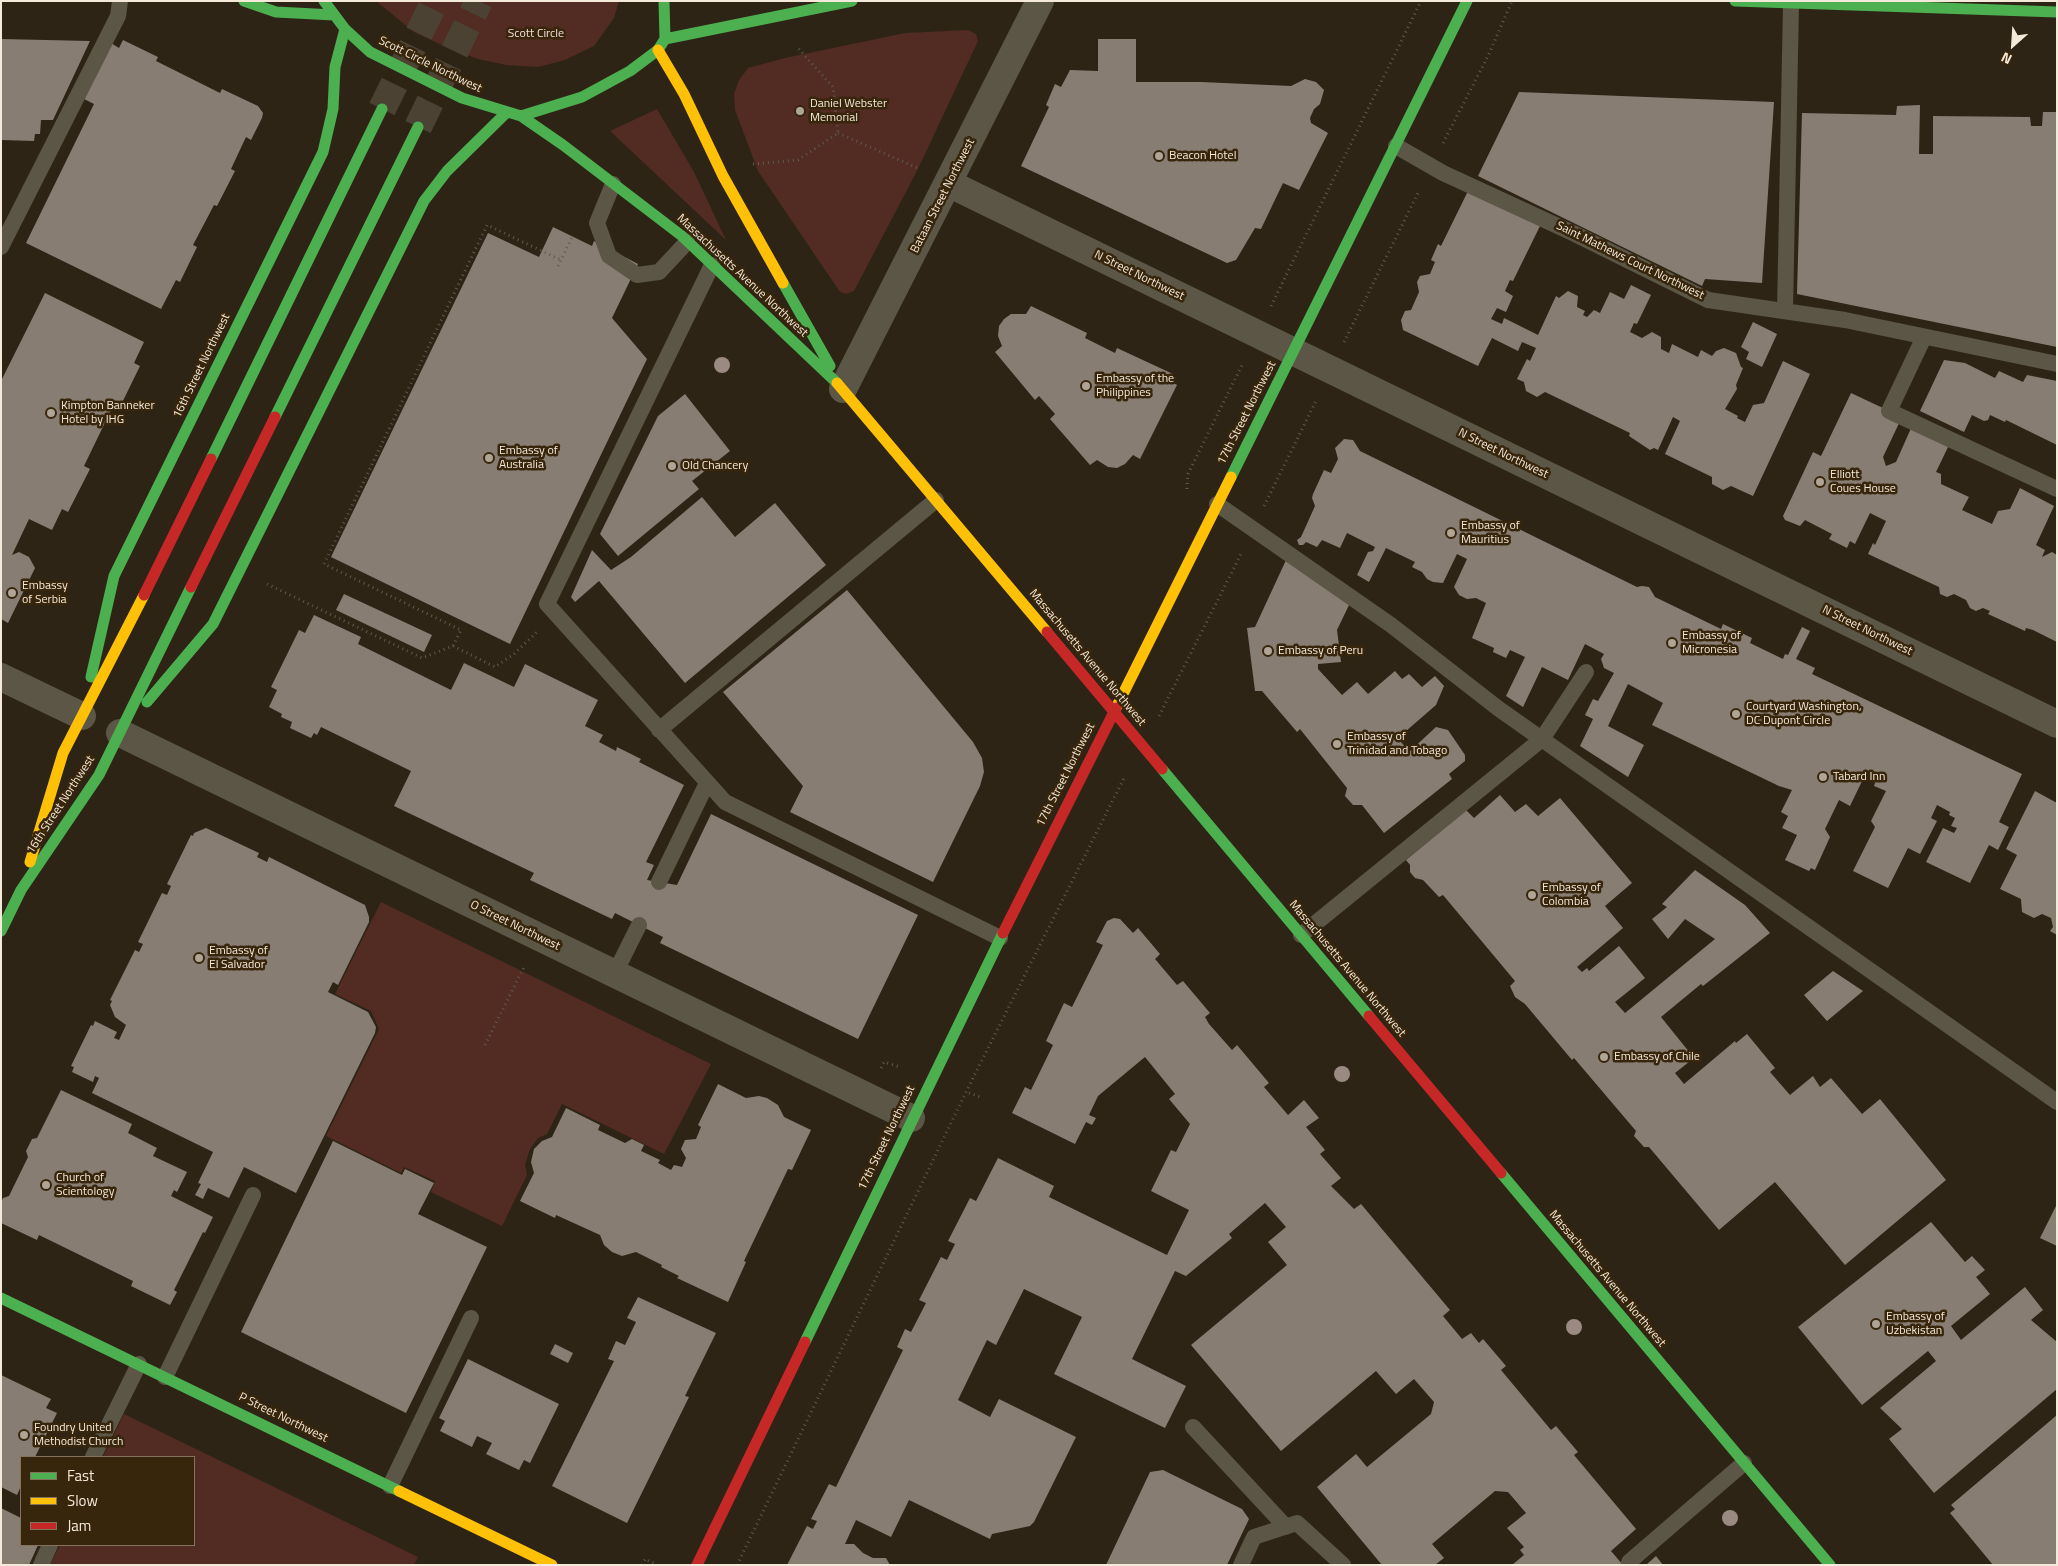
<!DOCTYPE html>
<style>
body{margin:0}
#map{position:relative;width:2058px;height:1566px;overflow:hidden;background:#2d2416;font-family:"Titillium Web",sans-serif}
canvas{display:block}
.frame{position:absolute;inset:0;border:2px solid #f5e9da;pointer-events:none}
.legend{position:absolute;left:20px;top:1456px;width:175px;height:90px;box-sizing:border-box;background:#37250c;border:1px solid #83735e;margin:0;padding:6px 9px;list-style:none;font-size:15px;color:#f5e9da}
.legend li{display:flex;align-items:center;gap:10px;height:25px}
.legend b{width:25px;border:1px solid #83735e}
.north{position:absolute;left:1988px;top:20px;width:50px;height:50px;-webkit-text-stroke:4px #37250c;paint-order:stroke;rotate:206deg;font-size:14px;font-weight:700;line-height:20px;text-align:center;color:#f5e9da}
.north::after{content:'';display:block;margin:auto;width:18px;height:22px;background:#f5e9da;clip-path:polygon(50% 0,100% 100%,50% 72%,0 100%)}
</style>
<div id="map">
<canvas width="2058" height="1566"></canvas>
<div class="frame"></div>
<ul class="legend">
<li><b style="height:6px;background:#4caf50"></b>Fast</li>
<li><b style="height:6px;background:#ffc107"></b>Slow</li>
<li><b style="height:6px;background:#c62828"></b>Jam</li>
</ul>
<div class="north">N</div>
</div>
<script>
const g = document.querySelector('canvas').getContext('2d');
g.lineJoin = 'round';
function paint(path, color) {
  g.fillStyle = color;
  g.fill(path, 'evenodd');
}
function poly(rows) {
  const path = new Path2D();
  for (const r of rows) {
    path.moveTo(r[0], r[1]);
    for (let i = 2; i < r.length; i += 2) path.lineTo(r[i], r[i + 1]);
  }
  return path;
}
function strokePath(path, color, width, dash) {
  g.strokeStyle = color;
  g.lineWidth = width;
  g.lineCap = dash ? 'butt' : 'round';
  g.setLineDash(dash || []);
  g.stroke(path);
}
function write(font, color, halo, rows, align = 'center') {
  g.font = font + ' "Titillium Web",sans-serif';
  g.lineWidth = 5;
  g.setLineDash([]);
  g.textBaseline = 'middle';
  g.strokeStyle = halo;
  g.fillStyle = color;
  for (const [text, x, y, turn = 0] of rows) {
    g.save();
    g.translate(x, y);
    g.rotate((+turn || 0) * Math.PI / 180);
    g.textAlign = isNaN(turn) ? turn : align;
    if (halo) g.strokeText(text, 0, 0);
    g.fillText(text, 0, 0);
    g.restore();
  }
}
const green = poly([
 [376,1,619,1,614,18,594,46,565,60,538,67,506,65,478,59,448,48,414,32],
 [968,30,976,34,978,41,918,169,854,291,846,294,840,292,758,171,735,110,734,94,739,80,748,68,785,58,905,33],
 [657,109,694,172,726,240,610,131],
 [381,902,711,1064,664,1154,562,1104,547,1134,538,1138,530,1149,525,1165,527,1175,502,1226,431,1192,435,1181,404,1167,401,1173,326,1136,379,1029,371,1011,335,994],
 [124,1414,418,1557,414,1565,50,1565,60,1545,194,1545,194,1457,103,1457]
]);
const building = poly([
 [1,39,90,41,53,120,41,120,40,134,35,134,34,141,1,140],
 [1098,39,1136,39,1136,82,1201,82,1291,86,1305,79,1316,82,1324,90,1320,104,1314,109,1310,118,1311,123,1328,133,1299,190,1283,183,1261,229,1255,228,1236,260,1227,263,1021,166,1049,107,1046,105,1055,84,1061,87,1070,70,1098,71],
 [123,40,158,57,156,61,220,93,222,89,258,106,263,113,262,118,251,140,246,137,231,169,235,171,217,206,214,205,193,245,197,247,180,282,176,280,161,309,26,243,94,104,84,99,111,43,119,48],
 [1519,92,1774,102,1762,283,1705,279,1702,286,1478,176],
 [1920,105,1919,154,1933,154,1933,116,2030,117,2031,126,2042,126,2043,112,2057,112,2057,347,1797,294,1802,113,1896,115,1897,106],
 [1468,191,1540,226,1513,281,1510,280,1505,291,1513,296,1506,312,1497,308,1491,319,1502,324,1504,318,1538,335,1556,296,1559,298,1568,291,1578,296,1577,307,1585,311,1583,315,1587,317,1594,310,1600,313,1610,292,1624,299,1631,285,1651,295,1637,324,1634,323,1630,332,1642,338,1652,332,1661,337,1661,349,1669,353,1672,344,1698,357,1701,350,1712,356,1716,351,1724,348,1736,353,1741,367,1743,368,1736,385,1737,389,1725,409,1738,416,1737,418,1745,422,1753,405,1764,403,1783,361,1810,374,1753,496,1731,486,1723,490,1712,484,1712,477,1665,454,1680,421,1673,417,1658,450,1654,448,1650,450,1629,436,1630,433,1545,392,1537,397,1526,391,1524,382,1517,379,1527,359,1530,361,1536,348,1522,342,1518,351,1492,338,1478,366,1403,330,1401,320,1405,311,1411,310,1419,292,1417,282,1420,276,1430,274,1435,262,1431,260,1438,244,1441,246],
 [553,227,592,246,594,241,638,264,612,318,647,359,510,644,331,557,488,233,539,257],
 [45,293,144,342,134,363,140,366,119,409,113,406,84,466,90,469,68,512,62,509,52,530,29,519,12,555,19,552,29,557,35,568,8,623,1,619,1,381],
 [1031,306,1087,333,1085,338,1115,353,1117,348,1173,374,1170,381,1177,385,1140,459,1133,455,1125,464,1117,468,1108,467,1097,460,1090,465,1050,419,1055,414,1039,396,1035,400,995,352,1002,346,998,336,999,326,1004,319,1011,314,1026,314],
 [1753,322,1777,334,1762,367,1746,359,1749,352,1741,347],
 [1944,360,1965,363,1995,378,1999,371,2023,382,2027,375,2057,381,2057,445,2006,420,2005,422,1990,415,1988,420,1984,421,1972,415,1964,432,1920,411],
 [1851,393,1902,417,1883,457,1886,466,1896,462,1912,426,1949,445,1936,472,1941,474,1941,484,1969,497,1962,510,1992,524,1998,511,2010,509,2020,488,2054,506,2036,545,2045,550,2042,557,2052,552,2057,555,2057,642,2033,630,2026,628,2025,631,1988,614,1990,611,1983,608,1976,611,1970,608,1966,600,1954,594,1947,597,1940,594,1939,587,1868,554,1873,543,1875,545,1886,521,1870,513,1855,544,1850,541,1847,548,1829,539,1832,534,1805,520,1800,526,1785,520,1783,516,1813,452,1821,456],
 [685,394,730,451,692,481,699,489,618,556,600,534,658,416],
 [1344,439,1353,440,1360,451,1637,587,1642,586,1649,587,1655,597,1721,629,1723,624,1752,638,1750,643,1783,659,1785,654,1788,655,1802,627,1810,631,1796,659,1815,668,1812,674,2022,774,1999,822,2009,827,1998,850,1989,845,1970,883,1926,862,1943,828,1954,833,1957,828,1951,826,1955,818,1949,815,1950,812,1937,805,1931,818,1937,821,1920,854,1908,848,1888,888,1853,871,1875,827,1871,821,1886,791,1874,786,1876,780,1865,775,1850,806,1839,800,1825,829,1830,837,1815,870,1811,868,1809,871,1785,860,1797,835,1782,828,1788,816,1781,812,1792,790,1779,786,1652,725,1663,703,1628,684,1608,726,1644,745,1628,777,1580,746,1593,719,1585,715,1593,699,1598,701,1614,673,1604,668,1601,659,1604,654,1585,644,1568,680,1542,667,1523,707,1506,696,1525,657,1510,650,1506,658,1493,652,1494,648,1472,638,1486,603,1476,598,1467,599,1459,595,1454,587,1467,559,1457,554,1443,583,1433,582,1427,579,1422,572,1412,567,1415,562,1386,548,1369,582,1357,575,1368,552,1373,551,1375,547,1347,533,1340,548,1322,540,1317,547,1306,542,1303,545,1299,545,1297,540,1301,537,1315,506,1312,498,1313,494,1324,470,1331,473,1338,459,1335,448],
 [702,497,735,537,775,503,826,565,685,683,599,581,575,602,571,597,592,550,611,570,631,557],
 [1287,558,1350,603,1337,630,1341,662,1318,664,1318,669,1342,695,1357,682,1368,694,1395,671,1402,679,1409,674,1422,687,1435,676,1444,686,1436,705,1398,738,1409,752,1436,727,1448,730,1465,755,1465,761,1449,774,1452,779,1384,833,1362,805,1353,805,1345,796,1347,788,1300,729,1297,732,1262,691,1255,691,1247,628,1255,627],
 [847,590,973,742,982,758,984,772,980,786,933,882,790,812,803,786,723,692],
 [344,594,432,635,424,652,336,610],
 [314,615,361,637,358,644,451,690,464,663,514,687,525,664,598,700,585,726,603,735,599,742,616,751,617,747,641,759,639,762,684,785,646,862,654,865,647,880,677,885,711,814,918,915,858,1039,660,943,663,937,615,913,612,919,530,880,534,873,394,806,411,771,321,727,317,735,314,733,311,738,290,728,292,722,281,717,282,714,269,707,277,690,271,687,299,630,305,633],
 [2035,791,2057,803,2057,935,2050,931,2053,927,2051,918,2042,914,2034,918,2022,912,2021,899,2000,889,2017,855,2006,849],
 [1500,795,1515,812,1526,804,1538,816,1560,798,1632,883,1605,906,1623,928,1577,967,1582,972,1587,968,1589,971,1619,946,1645,978,1615,1002,1625,1013,1715,939,1685,919,1668,939,1652,919,1667,907,1662,904,1695,870,1745,905,1770,933,1703,986,1701,984,1661,1017,1694,1058,1675,1073,1684,1084,1735,1041,1736,1043,1747,1034,1775,1068,1770,1072,1790,1095,1813,1076,1820,1087,1831,1078,1862,1114,1880,1099,1946,1180,1845,1265,1775,1182,1719,1230,1649,1147,1644,1147,1634,1136,1636,1131,1574,1058,1572,1060,1525,1004,1515,997,1510,986,1515,981,1443,895,1439,897,1423,880,1415,878,1410,872,1410,865,1406,860,1466,810,1474,818],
 [206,828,259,853,257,857,267,862,269,857,365,905,369,917,369,922,338,985,333,982,328,992,368,1012,376,1027,375,1033,296,1193,244,1167,229,1198,208,1188,203,1199,195,1195,201,1184,198,1183,213,1152,92,1093,99,1078,95,1076,93,1082,72,1072,74,1067,71,1066,91,1025,93,1026,95,1021,117,1032,114,1038,119,1040,126,1025,115,1017,110,1005,112,1001,110,1000,135,950,139,952,143,944,138,942,162,893,167,895,171,886,167,884,191,835,193,836,194,833],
 [1114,918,1120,919,1133,933,1138,928,1160,954,1155,959,1177,985,1183,981,1210,1013,1205,1017,1209,1024,1232,1050,1237,1045,1269,1083,1264,1087,1288,1115,1304,1100,1319,1118,1306,1127,1325,1150,1320,1154,1341,1178,1331,1186,1354,1209,1361,1204,1450,1310,1443,1316,1462,1339,1471,1333,1479,1343,1483,1339,1506,1366,1501,1370,1551,1430,1556,1426,1578,1452,1574,1455,1636,1529,1611,1551,1623,1565,1512,1565,1524,1555,1520,1550,1524,1547,1507,1528,1526,1513,1508,1492,1495,1491,1432,1544,1444,1558,1435,1565,1382,1565,1317,1487,1356,1454,1367,1467,1431,1414,1434,1402,1414,1379,1396,1394,1376,1371,1281,1451,1191,1345,1287,1265,1268,1242,1286,1227,1265,1203,1229,1234,1232,1238,1186,1276,1175,1271,1132,1359,1186,1386,1165,1428,1054,1374,1082,1317,1024,1289,996,1345,987,1340,958,1400,990,1417,999,1399,1076,1437,1034,1522,1030,1526,992,1534,990,1539,909,1500,891,1537,856,1520,845,1544,854,1544,863,1553,873,1558,886,1558,890,1565,787,1565,807,1526,813,1529,817,1521,811,1519,829,1484,836,1487,903,1350,897,1347,905,1329,911,1332,926,1303,919,1300,941,1257,947,1260,955,1244,948,1241,970,1198,976,1201,998,1158,1054,1186,1049,1197,1167,1255,1189,1210,1151,1191,1171,1150,1176,1152,1190,1124,1169,1099,1175,1094,1145,1057,1098,1096,1089,1115,1096,1118,1092,1125,1086,1122,1075,1144,1012,1113,1025,1087,1031,1090,1053,1045,1046,1041,1064,1003,1072,1007,1103,945,1096,942,1107,921],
 [1833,971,1863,991,1827,1021,1804,995],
 [718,1084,746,1098,759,1096,767,1098,778,1105,784,1117,811,1130,792,1170,788,1169,744,1261,746,1262,728,1302,677,1278,679,1276,661,1267,662,1265,636,1252,622,1256,612,1252,604,1245,600,1235,556,1215,555,1218,520,1201,534,1173,531,1162,534,1149,542,1141,552,1137,566,1108,600,1125,598,1130,625,1143,632,1139,644,1145,641,1151,660,1160,658,1163,671,1170,674,1165,682,1167,686,1158,681,1149,685,1140,696,1139,701,1127,698,1125],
 [61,1090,132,1124,128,1133,157,1148,153,1156,187,1172,177,1192,174,1190,171,1196,213,1217,205,1233,203,1232,174,1290,177,1292,170,1305,131,1286,133,1281,39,1235,37,1240,1,1223,1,1203,3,1198,9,1196,28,1157,26,1151,32,1139,37,1138],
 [333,1141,402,1175,405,1169,434,1183,418,1214,487,1247,406,1413,241,1332],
 [2057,1204,2057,1246,2040,1238],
 [1931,1222,1965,1262,1972,1256,1985,1270,1976,1277,1990,1294,1951,1326,1961,1340,2025,1287,2043,1310,2031,1320,2057,1342,2057,1389,1934,1493,1889,1439,1902,1429,1880,1408,1936,1361,1928,1351,1862,1405,1798,1327],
 [638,1297,716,1333,685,1396,689,1397,627,1523,552,1486,614,1361,608,1359,616,1341,625,1345,636,1322,627,1318],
 [555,1344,573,1353,568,1363,550,1354],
 [468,1359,559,1404,530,1463,524,1460,519,1470,486,1454,492,1443,477,1436,472,1447,440,1431,445,1421,439,1418],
 [1,1375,51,1399,46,1408,57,1413,35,1457,21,1457,21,1486,17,1495,1,1487],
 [2057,1415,2057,1565,1993,1565,1950,1513,1955,1509,1951,1505],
 [1163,1470,1242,1509,1249,1519,1227,1565,1106,1565,1150,1472],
 [1,1508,21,1518,21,1545,38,1545,29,1565,1,1565],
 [1656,1556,1663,1565,1646,1565]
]);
const primaryTunnel = poly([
 [382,109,435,1],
 [418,127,479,1]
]);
const path = poly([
 [838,133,920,169],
 [1443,143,1488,56,1512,1],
 [753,164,798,160,838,133,833,87,797,47],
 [558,266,573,235],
 [1271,306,1421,1],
 [1344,342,1419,191],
 [1187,489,1188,474,1243,363],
 [1264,506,1317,399],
 [267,584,422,658,453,646,495,667,514,654,537,632],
 [453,646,461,630,324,564,487,225,561,260],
 [1159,716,1242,552],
 [485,1045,525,965],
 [881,1068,884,1062,900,1067],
 [969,1093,980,1097],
 [642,1565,645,1559,655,1564],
 [737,1565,966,1092,1125,776]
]);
const lane = poly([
 [1396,146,1443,173,1575,234,1708,300,1845,320,2057,364],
 [613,184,597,223,609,256,637,275,659,272,687,242],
 [1,247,118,16,120,1],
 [712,265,547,604,725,802,1000,938],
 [1785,311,1791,4],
 [1924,337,1889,411,2057,489],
 [1217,504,1391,625,1499,709,2057,1102],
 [659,730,936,500],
 [659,882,707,783],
 [1301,935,1542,739,1586,672],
 [614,975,639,925],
 [165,1377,253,1195],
 [1193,1427,1286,1527],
 [93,1457,139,1364],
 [390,1486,471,1318],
 [1629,1562,1744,1463],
 [41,1565,50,1545],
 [1241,1565,1254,1537,1297,1523,1343,1565]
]);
const street = poly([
 [950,184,2057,724],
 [843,389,1040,1],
 [1,677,82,716],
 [120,733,911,1118]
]);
const fast = poly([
 [244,1,276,12,334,15],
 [324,1,345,29,370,52,462,98,521,116,582,97,630,71,658,50,665,39,664,1],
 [1735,1,2057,12],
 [665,39,852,1],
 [521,116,563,145,682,236,837,383],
 [783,283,830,366],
 [275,417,418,127],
 [211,459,382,109],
 [1231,477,1467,1],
 [91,677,114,576,323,152,333,109,335,67,345,29],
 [147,702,213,624,424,201,447,171,506,113],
 [1162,769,1369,1016],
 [1,931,21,890,99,775,191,587],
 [1501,1173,1830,1565],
 [1,1298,399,1491],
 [805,1342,1003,933]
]);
const slow = poly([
 [658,50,684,94,723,176,783,283],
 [837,383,1047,632],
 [1116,708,1231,477],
 [30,862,63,753,144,595],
 [399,1491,552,1565]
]);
const jam = poly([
 [191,587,275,417],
 [144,595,211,459],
 [1047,632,1162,769],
 [1003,933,1116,708],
 [1369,1016,1501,1173],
 [697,1565,805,1342]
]);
const trees = [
 [722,365],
 [1342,1074],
 [1574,1327],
 [1730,1518]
];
const markers = [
 [800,111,5,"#afa495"],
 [1159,156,5,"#afa495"],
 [1086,386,5,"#afa495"],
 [51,413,5,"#afa495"],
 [489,458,5,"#afa495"],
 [672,466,5,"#afa495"],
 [1820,482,5,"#afa495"],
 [1451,533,5,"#afa495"],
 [12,593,5,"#afa495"],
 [1672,643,5,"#afa495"],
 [1268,651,5,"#afa495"],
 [1736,714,5,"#afa495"],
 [1337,744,5,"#afa495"],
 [1823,777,5,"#afa495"],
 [1532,895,5,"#afa495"],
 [199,958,5,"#afa495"],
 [1604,1057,5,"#afa495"],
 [46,1185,5,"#afa495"],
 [1876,1324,5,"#afa495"],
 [24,1435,5,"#afa495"]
];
const parkNames = [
 ["Scott Circle",536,34]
];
const streetNames = [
 ["Scott Circle Northwest",430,65,26],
 ["Bataan Street Northwest",943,196,-63],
 ["Saint Mathews Court Northwest",1630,261,26],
 ["Massachusetts Avenue Northwest",742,276,43],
 ["N Street Northwest",1139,276,26],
 ["16th Street Northwest",202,366,-64],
 ["17th Street Northwest",1247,413,-63],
 ["N Street Northwest",1503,454,26],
 ["N Street Northwest",1867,631,26],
 ["Massachusetts Avenue Northwest",1087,658,50],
 ["17th Street Northwest",1066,775,-63],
 ["16th Street Northwest",61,805,-57],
 ["O Street Northwest",515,926,26],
 ["Massachusetts Avenue Northwest",1347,969,50],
 ["17th Street Northwest",887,1138,-64],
 ["Massachusetts Avenue Northwest",1607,1279,50],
 ["P Street Northwest",283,1418,26]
];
const poiNames = [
 ["Daniel Webster",810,104],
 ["Memorial",810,118],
 ["Beacon Hotel",1169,156],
 ["Embassy of the",1096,379],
 ["Philippines",1096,393],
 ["Kimpton Banneker",61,406],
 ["Hotel by IHG",61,420],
 ["Embassy of",499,451],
 ["Australia",499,465],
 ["Old Chancery",682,466],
 ["Elliott",1830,475],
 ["Coues House",1830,489],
 ["Embassy of",1461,526],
 ["Mauritius",1461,540],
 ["Embassy",22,586],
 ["of Serbia",22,600],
 ["Embassy of",1682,636],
 ["Micronesia",1682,650],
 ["Embassy of Peru",1278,651],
 ["Courtyard Washington,",1746,707],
 ["DC Dupont Circle",1746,721],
 ["Embassy of",1347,737],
 ["Trinidad and Tobago",1347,751],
 ["Tabard Inn",1833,777],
 ["Embassy of",1542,888],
 ["Colombia",1542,902],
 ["Embassy of",209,951],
 ["El Salvador",209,965],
 ["Embassy of Chile",1614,1057],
 ["Church of",56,1178],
 ["Scientology",56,1192],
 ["Embassy of",1886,1317],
 ["Uzbekistan",1886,1331],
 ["Foundry United",34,1428],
 ["Methodist Church",34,1442]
];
paint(green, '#522b23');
paint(building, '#887d73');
strokePath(primaryTunnel, '#4b4233', 28, [28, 14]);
strokePath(path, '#5f5a4d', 3, [1, 4]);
strokePath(lane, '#5b5645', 16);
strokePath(street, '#5b5645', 28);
strokePath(fast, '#4caf50', 11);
strokePath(slow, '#ffc107', 11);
strokePath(jam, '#c62828', 11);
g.fillStyle = '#9a8a82';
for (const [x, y] of trees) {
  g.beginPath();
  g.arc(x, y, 8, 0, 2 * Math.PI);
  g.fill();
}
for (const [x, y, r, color] of markers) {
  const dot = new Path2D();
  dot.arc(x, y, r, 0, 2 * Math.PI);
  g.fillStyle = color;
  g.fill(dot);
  strokePath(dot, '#37250c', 2);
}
write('12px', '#f4deda', '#37250c', parkNames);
write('12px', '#f5e9da', '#37250c', streetNames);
write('12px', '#f5e9da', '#37250c', poiNames, 'left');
</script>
